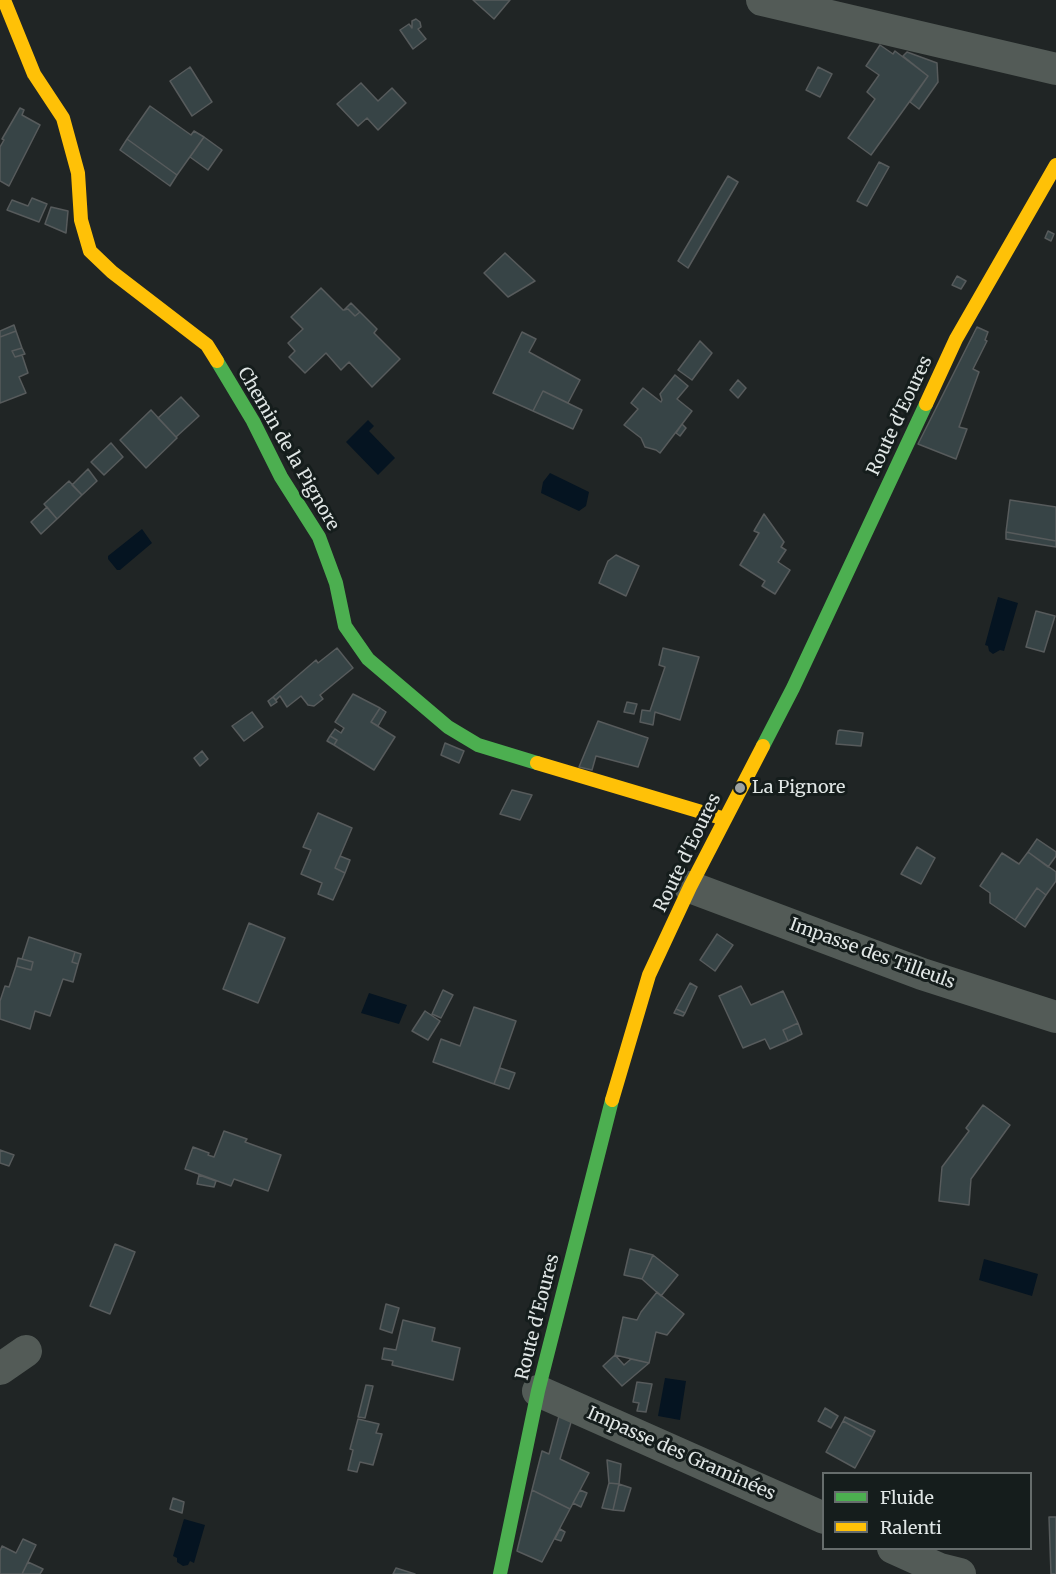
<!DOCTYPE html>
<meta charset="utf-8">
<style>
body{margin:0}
#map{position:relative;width:1056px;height:1574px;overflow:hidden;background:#202525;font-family:Merriweather,serif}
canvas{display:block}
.legend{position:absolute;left:822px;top:1472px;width:210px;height:78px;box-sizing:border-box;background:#151d1c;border:2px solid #666d6c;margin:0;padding:8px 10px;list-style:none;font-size:18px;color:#e0e6e5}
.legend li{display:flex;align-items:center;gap:12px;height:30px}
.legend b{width:30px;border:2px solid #666d6c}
</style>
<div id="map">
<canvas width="1056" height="1574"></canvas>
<ul class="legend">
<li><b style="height:8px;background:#4caf50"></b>Fluide</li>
<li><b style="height:8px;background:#ffc107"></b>Ralenti</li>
</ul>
</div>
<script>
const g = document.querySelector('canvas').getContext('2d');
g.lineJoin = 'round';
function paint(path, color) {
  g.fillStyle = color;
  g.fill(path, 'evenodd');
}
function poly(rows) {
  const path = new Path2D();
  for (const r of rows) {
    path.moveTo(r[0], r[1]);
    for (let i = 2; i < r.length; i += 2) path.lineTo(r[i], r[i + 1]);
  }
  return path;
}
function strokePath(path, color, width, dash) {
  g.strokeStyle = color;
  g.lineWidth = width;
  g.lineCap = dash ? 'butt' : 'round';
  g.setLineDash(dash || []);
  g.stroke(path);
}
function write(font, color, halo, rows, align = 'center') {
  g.font = font + ' Merriweather,serif';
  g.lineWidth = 6;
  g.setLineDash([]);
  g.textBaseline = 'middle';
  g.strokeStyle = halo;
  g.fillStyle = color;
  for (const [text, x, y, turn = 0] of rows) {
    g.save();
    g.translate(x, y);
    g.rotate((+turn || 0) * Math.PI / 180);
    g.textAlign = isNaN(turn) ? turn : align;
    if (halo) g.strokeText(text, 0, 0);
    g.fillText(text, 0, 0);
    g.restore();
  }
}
const water = poly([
 [368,420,374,426,369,431,395,458,378,475,346,442],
 [550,473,589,492,586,506,579,511,541,493,543,482],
 [142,529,152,543,120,570,117,570,108,559,108,556],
 [998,597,1018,603,1004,651,1000,650,993,654,989,651,988,646,985,645],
 [369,993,407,1005,399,1024,361,1013],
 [984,1259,1038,1274,1032,1296,979,1280],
 [665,1378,686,1381,680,1420,658,1416],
 [184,1519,205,1525,194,1563,190,1561,188,1565,183,1566,177,1562,177,1558,173,1556]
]);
const building = poly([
 [473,0,510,0,494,19,473,0],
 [416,19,420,22,421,27,418,29,426,39,413,49,400,30,409,24,412,28,412,21,416,19],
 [880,45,893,54,895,51,928,76,871,155,848,138,875,99,867,92,879,75,866,66,880,45],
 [907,52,937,63,938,82,919,109,910,102,928,76,903,56,907,52],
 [190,67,212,102,192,116,170,81,190,67],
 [818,67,832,74,820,97,806,90,818,67],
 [361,83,378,101,392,88,406,103,378,130,367,118,358,126,337,104,361,83],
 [150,106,191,135,194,131,204,137,177,175,127,139,150,106],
 [20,108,24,110,22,115,40,125,9,186,0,181,0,147,4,140,2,139,20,108],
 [204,137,222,150,208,170,190,157,204,137],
 [127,139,177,175,170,186,120,150,127,139],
 [879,162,889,167,867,206,857,201,879,162],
 [728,176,738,182,688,268,678,261,728,176],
 [32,198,47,204,39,222,7,210,12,200,28,206,32,198],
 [51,207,68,211,66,233,45,224,51,207],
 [1048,231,1054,234,1051,241,1045,238,1048,231],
 [505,253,535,281,508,297,484,273,505,253],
 [957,276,966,281,961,289,952,285,957,276],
 [321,288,343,310,348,309,355,316,360,312,377,329,374,333,400,359,372,387,349,362,341,370,326,353,305,373,289,357,295,351,288,343,303,329,291,317,321,288],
 [351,303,360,312,355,316,348,309,344,310,351,303],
 [14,325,16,331,0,337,0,331,14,325],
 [977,327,988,332,985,340,987,341,973,369,979,372,959,427,967,429,956,459,918,444,977,327],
 [16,331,22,348,12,351,15,357,22,355,28,373,19,377,26,393,0,403,0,337,16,331],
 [522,332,536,339,529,352,580,380,568,403,543,391,533,411,493,393,522,332],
 [700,341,712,353,692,380,678,370,700,341],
 [22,348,25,354,15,357,12,351,22,348],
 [675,375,688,386,677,399,692,411,660,453,656,450,645,447,641,438,624,425,638,409,631,403,643,388,661,402,662,400,660,394,675,375],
 [738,380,746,388,738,398,730,390,738,380],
 [543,391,582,410,573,429,533,411,543,391],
 [181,397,199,416,176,437,158,418,181,397],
 [151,410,177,438,146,468,120,440,151,410],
 [682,424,686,428,680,436,676,433,682,424],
 [111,443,123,457,104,475,91,462,111,443],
 [88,469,97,481,82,495,72,485,88,469],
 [69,481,82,495,57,519,44,504,69,481],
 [1010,500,1056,507,1056,541,1006,532,1010,500],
 [47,507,57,519,41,534,31,522,47,507],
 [764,514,784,542,781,547,786,550,778,562,790,570,775,594,762,586,765,581,740,565,759,533,754,531,764,514],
 [1006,532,1056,541,1056,547,1006,539,1006,532],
 [616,555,639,566,626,596,599,583,608,561,616,555],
 [1036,611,1055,616,1044,652,1026,647,1036,611],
 [337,648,353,668,320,695,323,699,314,706,308,705,301,696,287,707,280,696,276,700,273,697,316,660,318,663,337,648],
 [663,648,699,657,680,720,655,712,653,725,640,722,642,710,650,711,665,667,659,665,663,648],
 [353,694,380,708,371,722,395,737,374,770,334,745,337,740,330,736,335,729,341,733,344,728,335,722,353,694],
 [273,697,277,702,271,706,268,701,273,697],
 [627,702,637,704,634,714,624,712,627,702],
 [380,708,386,712,378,726,371,722,380,708],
 [252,712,263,727,244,741,232,726,252,712],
 [598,721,648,738,638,767,596,756,592,770,579,767,598,721],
 [840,730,863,733,861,746,836,744,838,731,840,730],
 [330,736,337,740,334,745,327,741,330,736],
 [445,743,464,751,459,763,441,755,445,743],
 [202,751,208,759,200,766,194,758,202,751],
 [512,790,532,795,520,820,500,814,512,790],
 [318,813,352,828,335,868,345,873,333,900,318,894,322,883,301,874,311,850,303,847,318,813],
 [1037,839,1056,852,1056,856,1048,867,1028,852,1037,839],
 [917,847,935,858,921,884,901,874,917,847],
 [1028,852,1056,872,1056,881,1046,895,1037,888,1015,920,990,903,990,893,980,886,1002,853,1019,864,1028,852],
 [340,856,350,860,345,873,335,868,340,856],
 [1037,888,1046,895,1025,927,1015,920,1037,888],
 [249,923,285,938,258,1003,223,989,249,923],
 [717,934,733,945,715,971,700,960,717,934],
 [29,937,75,952,72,962,78,964,73,982,63,979,50,1016,35,1011,30,1029,0,1019,0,1001,5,986,9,987,16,966,31,970,33,962,22,959,29,937],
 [75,952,81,954,78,964,72,962,75,952],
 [18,958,33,962,31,970,16,966,18,958],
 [690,983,697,987,685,1013,676,1009,690,983],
 [741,986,751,1005,783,991,798,1023,783,1030,788,1041,770,1049,765,1039,743,1048,719,996,741,986],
 [443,990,453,995,441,1018,432,1014,443,990],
 [474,1007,516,1021,494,1084,433,1062,441,1039,460,1046,474,1007],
 [676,1009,685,1013,683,1016,674,1013,676,1009],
 [425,1011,440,1021,428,1040,412,1031,425,1011],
 [798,1023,802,1034,788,1041,783,1030,798,1023],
 [500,1068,515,1073,509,1089,494,1084,500,1068],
 [983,1105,1010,1125,971,1179,969,1205,939,1201,942,1167,969,1131,966,1128,983,1105],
 [224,1131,247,1139,245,1142,281,1155,268,1191,234,1179,231,1186,185,1169,193,1147,209,1153,208,1155,214,1157,224,1131],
 [0,1150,14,1155,9,1166,0,1163,0,1150],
 [199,1175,216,1181,214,1187,197,1184,199,1175],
 [115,1244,135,1252,110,1314,90,1306,115,1244],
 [630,1249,653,1255,642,1279,624,1275,630,1249],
 [653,1255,678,1275,661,1296,642,1279,653,1255],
 [657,1292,684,1314,667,1335,656,1332,649,1363,615,1355,623,1317,637,1320,641,1312,657,1292],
 [386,1304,399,1308,392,1333,380,1329,386,1304],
 [403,1320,435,1328,432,1341,460,1348,453,1380,392,1365,393,1361,382,1359,384,1348,396,1350,403,1320],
 [615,1355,624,1365,631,1359,649,1363,622,1386,603,1366,615,1355],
 [637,1382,652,1384,646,1412,637,1411,639,1403,633,1402,637,1382],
 [366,1385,373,1386,365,1418,358,1417,366,1385],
 [825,1408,838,1416,831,1428,818,1421,825,1408],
 [559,1416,572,1419,560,1459,589,1473,570,1509,532,1490,542,1451,549,1454,559,1416],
 [845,1417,875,1431,872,1437,843,1421,845,1417],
 [358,1419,379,1424,376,1433,382,1434,373,1465,360,1462,357,1472,348,1470,353,1450,350,1449,358,1419],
 [843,1421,872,1437,855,1468,826,1452,843,1421],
 [607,1460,621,1464,619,1484,609,1483,607,1460],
 [609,1483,619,1484,613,1510,602,1508,609,1483],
 [619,1484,631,1488,624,1511,613,1510,619,1484],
 [532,1490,570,1509,542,1562,517,1551,532,1490],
 [580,1490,587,1493,581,1507,573,1503,580,1490],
 [173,1498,184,1502,182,1513,170,1509,173,1498],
 [1049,1517,1056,1517,1056,1574,1051,1574,1049,1517],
 [560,1529,565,1532,561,1541,555,1539,560,1529],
 [23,1539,36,1545,22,1574,0,1574,0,1551,2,1546,16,1553,23,1539],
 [28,1562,43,1569,40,1574,22,1574,28,1562],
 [396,1568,415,1574,393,1574,396,1568]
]);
const street = poly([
 [762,0,1056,69],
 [690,887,922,974,1056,1017],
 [0,1369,26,1351],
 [538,1391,824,1518],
 [893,1548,940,1569,960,1574]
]);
const fast = poly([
 [217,361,253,421,281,477,319,537,336,583,345,626,368,659,448,727,478,745,537,763],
 [763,746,793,688,926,404],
 [500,1574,538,1391,612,1100]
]);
const slow = poly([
 [4,0,34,74,63,118,78,173,81,220,90,251,112,272,207,345,217,361],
 [926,404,956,339,1056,165],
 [537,763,725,819],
 [612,1100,649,975,690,887,763,746]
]);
const markers = [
 [740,788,6,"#9da2a2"]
];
const streetNames = [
 ["Route d'Eoures",900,416,-65],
 ["Chemin de la Pignore",288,449,60],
 ["Route d'Eoures",688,853,-64],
 ["Impasse des Tilleuls",872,954,20],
 ["Route d'Eoures",538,1317,-76],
 ["Impasse des Graminées",681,1454,24]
];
const poiNames = [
 ["La Pignore",752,788]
];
paint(water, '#051421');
paint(building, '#374446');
strokePath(building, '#575b5c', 1.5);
strokePath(street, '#535b57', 32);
strokePath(fast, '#4caf50', 14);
strokePath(slow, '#ffc107', 14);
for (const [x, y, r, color] of markers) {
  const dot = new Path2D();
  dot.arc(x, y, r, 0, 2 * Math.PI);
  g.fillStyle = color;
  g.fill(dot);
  strokePath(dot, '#151d1c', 2);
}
write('18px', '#e0e6e5', '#151d1c', streetNames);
write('18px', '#e0e6e5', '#151d1c', poiNames, 'left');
</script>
